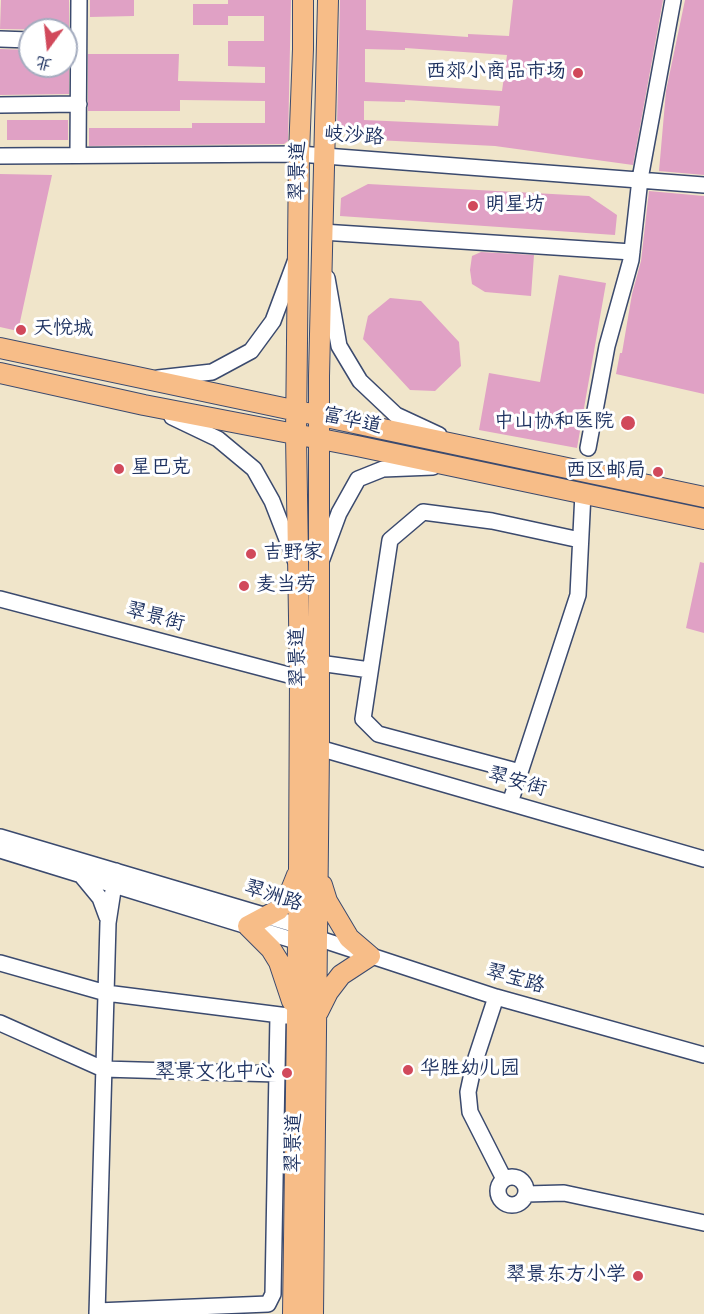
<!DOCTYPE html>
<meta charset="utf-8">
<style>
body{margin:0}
#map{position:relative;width:704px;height:1314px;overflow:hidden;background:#f0e5ca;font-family:"Architects Daughter","LXGW WenKai TC",sans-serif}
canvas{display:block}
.north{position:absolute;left:18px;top:18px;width:60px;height:60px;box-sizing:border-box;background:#fff;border:2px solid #a4acbf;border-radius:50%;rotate:195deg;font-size:16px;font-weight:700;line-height:24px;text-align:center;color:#1b2f5e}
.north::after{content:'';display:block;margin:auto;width:21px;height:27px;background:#d1495b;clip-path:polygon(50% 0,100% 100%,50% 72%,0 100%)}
</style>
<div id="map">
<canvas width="704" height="1314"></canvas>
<div class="north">北</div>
</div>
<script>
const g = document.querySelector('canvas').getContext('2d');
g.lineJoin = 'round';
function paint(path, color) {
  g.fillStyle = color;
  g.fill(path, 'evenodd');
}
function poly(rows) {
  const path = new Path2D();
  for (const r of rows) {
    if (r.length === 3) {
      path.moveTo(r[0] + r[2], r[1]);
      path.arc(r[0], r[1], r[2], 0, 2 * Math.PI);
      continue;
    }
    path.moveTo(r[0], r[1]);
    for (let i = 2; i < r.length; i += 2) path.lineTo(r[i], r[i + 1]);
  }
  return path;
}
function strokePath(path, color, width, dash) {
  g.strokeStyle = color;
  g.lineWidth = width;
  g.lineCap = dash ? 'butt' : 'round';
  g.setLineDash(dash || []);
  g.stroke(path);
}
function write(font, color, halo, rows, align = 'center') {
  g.font = font + ' "Architects Daughter","LXGW WenKai TC",sans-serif';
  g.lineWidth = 6;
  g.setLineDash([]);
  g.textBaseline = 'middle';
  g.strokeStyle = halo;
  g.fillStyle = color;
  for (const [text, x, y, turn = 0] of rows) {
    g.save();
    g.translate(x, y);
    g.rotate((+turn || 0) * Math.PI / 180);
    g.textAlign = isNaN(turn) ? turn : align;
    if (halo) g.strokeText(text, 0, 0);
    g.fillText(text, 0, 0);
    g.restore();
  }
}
const building = poly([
 [1,0,69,0,69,30,0,29],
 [90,0,134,0,134,16,90,17],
 [228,0,291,0,288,141,284,144,89,146,89,128,192,128,192,123,265,123,265,101,180,100,180,111,88,111,88,54,179,54,178,81,265,83,265,67,228,66,228,41,264,41,264,16,228,16,228,25,193,25,193,4,228,4],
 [340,0,366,0,366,30,468,37,468,34,509,36,513,0,663,0,633,165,495,146,356,139,337,124],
 [405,48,507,55,502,91,365,82,365,49,405,50],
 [405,100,500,106,498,126,364,120,364,101,405,102],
 [685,0,704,0,704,175,659,171,666,91],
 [0,49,30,50,30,66,66,66,66,54,69,54,69,94,0,95],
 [7,120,68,120,68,140,7,140],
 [0,174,52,175,18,331,0,327],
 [368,184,589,196,617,215,615,235,340,216,341,198],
 [649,191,704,196,704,394,616,374,620,353,622,353,632,294,641,261],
 [481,252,534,255,531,296,485,292,472,284,470,270,472,256],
 [559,275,606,283,577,448,479,430,489,373,540,382],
 [390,298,421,301,459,342,461,366,435,391,410,390,363,339,368,316],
 [700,562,704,563,704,633,686,628]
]);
const minor = poly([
 [0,39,30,40],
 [0,105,79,104],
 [78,155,79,0],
 [0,156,299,154,704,185],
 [322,232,632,252],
 [327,278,339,346,360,381,396,415,439,435],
 [158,378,212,372,251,351,273,321,295,262],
 [172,417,218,439,254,469,272,501,295,560],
 [588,448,607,346,631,260,640,179,673,0],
 [322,559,339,513,358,479,383,469,433,467],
 [0,599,300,678],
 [319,663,370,670],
 [319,748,704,859],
 [520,772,378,734,363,719,390,540,423,512,492,521,580,540],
 [510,803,578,595,583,493],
 [0,837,297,925,317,938,496,997,704,1055],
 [0,850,299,942,308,940],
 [81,875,100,898,107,917],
 [0,963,106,993,288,1016],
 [496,997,474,1064,468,1092,470,1112,504,1179],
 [0,1023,103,1069,277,1074],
 [512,1191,14],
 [526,1194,564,1193,704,1223],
 [97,1311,268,1304,273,1294,278,1015],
 [97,1314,108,923,116,871]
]);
const major = poly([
 [0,348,704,497],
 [0,373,144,405,357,446,704,519],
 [292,1001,279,962,271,949,248,926,278,910,289,895,297,875],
 [318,1012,328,992,341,975,370,956,349,938,327,901,322,885],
 [293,1314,299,868,300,678,296,435,299,154,303,49,303,0],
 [313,1314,319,748,319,376,328,0]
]);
const markers = [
 [578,73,6,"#d1495b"],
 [473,206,6,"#d1495b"],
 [21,330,6,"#d1495b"],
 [628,423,8,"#d1495b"],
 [119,469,6,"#d1495b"],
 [658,472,6,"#d1495b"],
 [251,554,6,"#d1495b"],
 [244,586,6,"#d1495b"],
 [408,1070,6,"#d1495b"],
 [287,1073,6,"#d1495b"],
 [638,1276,6,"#d1495b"]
];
const poiNames = [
 ["西郊小商品市场",566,73,"right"],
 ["明星坊",485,206],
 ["天悦城",33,330],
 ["中山协和医院",614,423,"right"],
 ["星巴克",131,469],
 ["西区邮局",646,472,"right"],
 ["吉野家",263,554],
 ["麦当劳",256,586],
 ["华胜幼儿园",420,1070],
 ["翠景文化中心",275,1073,"right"],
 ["翠景东方小学",626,1276,"right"]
];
const streetNames = [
 ["岐沙路",354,137,4],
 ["翠景道",299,171,-89],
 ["富华道",352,422,12],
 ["翠景街",155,618,15],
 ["翠景道",299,657,-91],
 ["翠安街",517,783,16],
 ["翠洲路",273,897,18],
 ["翠宝路",515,980,16],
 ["翠景道",295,1143,-89]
];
paint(building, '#e0a1c5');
strokePath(minor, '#3b4a6e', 18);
strokePath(major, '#3b4a6e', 22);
strokePath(minor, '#fff', 15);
strokePath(major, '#f7bd88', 20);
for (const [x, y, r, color] of markers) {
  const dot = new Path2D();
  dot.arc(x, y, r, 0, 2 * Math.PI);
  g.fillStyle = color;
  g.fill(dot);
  strokePath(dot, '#fff', 2);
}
write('20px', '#1b2f5e', '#fff', poiNames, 'left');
write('20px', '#1b2f5e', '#fff', streetNames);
</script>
